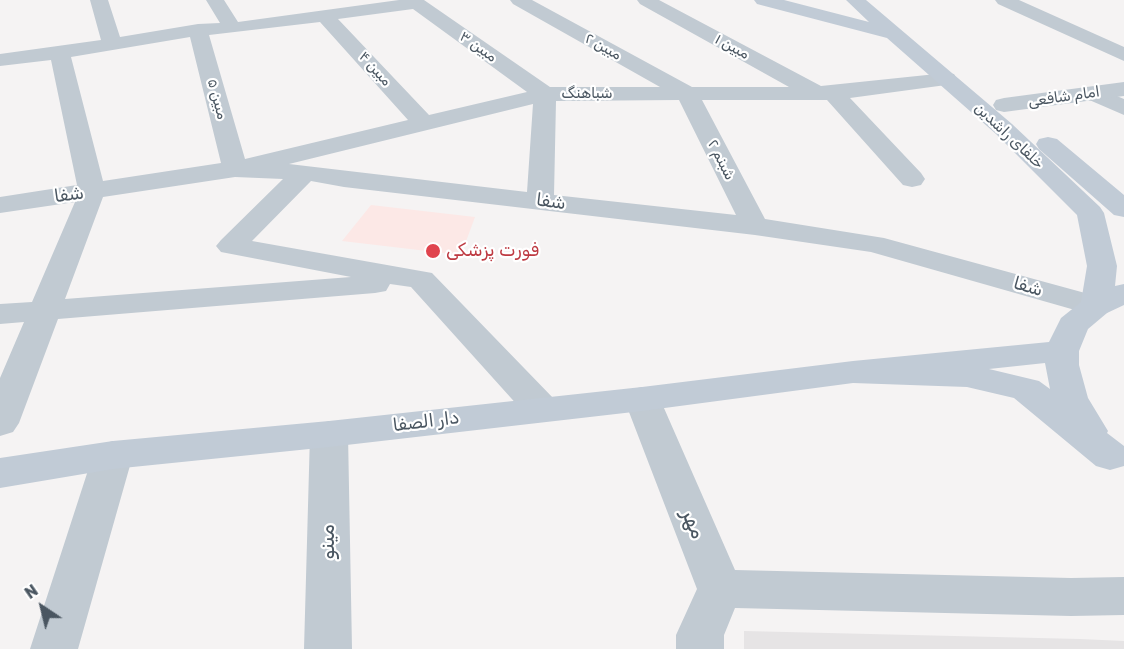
<!DOCTYPE html>
<meta charset="utf-8">
<style>
body{margin:0}
#map{position:relative;width:1124px;height:649px;overflow:hidden;background:#f5f3f3;font-family:Rubik,sans-serif}
canvas{display:block}
.north{position:absolute;left:12px;top:577px;width:60px;height:60px;-webkit-text-stroke:4px #fff;paint-order:stroke;rotate:325deg;font-size:16px;font-weight:700;line-height:24px;text-align:center;color:#4a5661}
.north::after{content:'';display:block;margin:auto;width:21px;height:27px;background:#4a5661;clip-path:polygon(50% 0,100% 100%,50% 72%,0 100%)}
</style>
<div id="map">
<canvas width="1124" height="649"></canvas>
<div class="north">N</div>
</div>
<script>
const g = document.querySelector('canvas').getContext('2d');
g.lineJoin = 'round';
function paint(path, color) {
  g.fillStyle = color;
  g.fill(path, 'evenodd');
}
function poly(rows) {
  const path = new Path2D();
  for (const r of rows) {
    path.moveTo(r[0], r[1]);
    for (let i = 2; i < r.length; i += 2) path.lineTo(r[i], r[i + 1]);
  }
  return path;
}
function strokePath(path, color, width, dash) {
  g.strokeStyle = color;
  g.lineWidth = width;
  g.lineCap = dash ? 'butt' : 'round';
  g.setLineDash(dash || []);
  g.stroke(path);
}
function write(font, color, halo, rows, align = 'center') {
  g.font = font + ' Rubik,"Noto Naskh Arabic",sans-serif';
  g.lineWidth = 4.5;
  g.setLineDash([]);
  g.textBaseline = 'middle';
  g.strokeStyle = halo;
  g.fillStyle = color;
  for (const [text, x, y, turn = 0] of rows) {
    g.save();
    g.translate(x, y);
    g.rotate((+turn || 0) * Math.PI / 180);
    g.textAlign = isNaN(turn) ? turn : align;
    if (halo) g.strokeText(text, 0, 0);
    g.fillText(text, 0, 0);
    g.restore();
  }
}
const education = poly([
 [744,631,1080,639,1124,641,1124,649,744,649]
]);
const medical = poly([
 [371,205,475,217,461,255,342,241]
]);
const minor = poly([
 [90,0,108,0,120,37,198,24,220,23,206,0,224,0,238,22,399,0,424,0,550,87,660,87,513,4,510,0,532,0,692,87,789,87,640,4,637,0,659,0,821,86,946,73,954,74,957,79,954,84,946,85,850,98,921,173,925,179,921,185,912,187,903,185,827,100,702,100,765,219,884,238,1107,299,1112,306,1107,313,1096,316,871,252,755,235,344,187,311,181,252,241,432,273,555,400,560,409,555,418,542,421,529,418,411,287,390,284,386,291,375,293,58,319,19,423,13,432,0,436,0,378,24,322,0,324,0,304,32,302,75,202,0,213,0,197,77,185,51,60,0,66,0,54,101,40,90,0],
 [413,9,527,92,429,115,338,19,413,9],
 [320,22,408,120,245,159,209,35,320,22],
 [190,37,221,163,103,181,71,57,190,37],
 [679,100,736,215,554,195,556,101,679,100],
 [533,104,527,192,289,164,533,104],
 [235,177,283,179,221,240,216,246,221,252,351,277,65,299,103,197,235,177],
 [995,0,1019,0,1124,47,1124,61,998,4,995,0],
 [1095,87,1124,99,1124,115,1087,99,1084,94,1087,89,1095,87],
 [642,387,655,390,660,399,735,570,1071,578,1124,577,1124,615,1071,616,735,608,724,635,724,649,676,649,676,635,697,589,624,399,629,390,642,387],
 [329,421,342,425,348,434,352,649,304,649,310,434,316,425,329,421],
 [113,441,127,445,133,455,78,649,30,649,93,455,99,445,113,441]
]);
const tertiary = poly([
 [1124,82,1124,96,1004,112,996,110,993,105,996,100,1004,98,1124,82]
]);
const secondary = poly([
 [754,0,784,0,869,22,846,0,866,0,1012,124,1100,207,1104,213,1117,266,1115,286,1124,284,1124,305,1107,313,1088,329,1079,351,1079,365,1088,398,1108,431,1107,433,1124,446,1124,466,1110,470,1096,466,1014,398,967,387,853,383,642,411,329,447,113,469,0,488,0,458,113,441,329,421,642,387,853,361,1049,342,1061,318,1081,302,1087,266,1077,215,996,134,887,38,757,4,754,0],
 [1045,363,1050,389,1039,381,989,369,1045,363],
 [1048,137,1057,139,1124,195,1124,217,1114,215,1039,149,1036,144,1039,139,1048,137]
]);
const markers = [
 [433,251,8,"#e0444e"]
];
const farStreetnames = [
 ["مبین ۳",478,47,35],
 ["مبین ۲",603,47,29],
 ["مبین ۱",732,47,28],
 ["مبین ۴",375,69,48],
 ["شباهنگ",587,94],
 ["امام شافعی",1064,97,-8],
 ["مبین ۵",217,99,75],
 ["خلفای راشدین",1009,136,43],
 ["شبنم ۲",721,160,63]
];
const streetNames = [
 ["شفا",69,195,-8],
 ["شفا",551,202,7],
 ["شفا",1028,287,16],
 ["دار الصفا",426,422,-7]
];
const healthNames = [
 ["فورت پزشکی",446,251]
];
const nearStreetnames = [
 ["مهر",693,524,67],
 ["مینو",328,542,-90]
];
paint(education, '#e6e4e5');
paint(medical, '#fce8e6');
paint(minor, '#c1cad2');
paint(tertiary, '#c1cad2');
paint(secondary, '#c1cbd6');
for (const [x, y, r, color] of markers) {
  const dot = new Path2D();
  dot.arc(x, y, r, 0, 2 * Math.PI);
  g.fillStyle = color;
  g.fill(dot);
  strokePath(dot, '#fff', 2);
}
write('15px', '#4a5661', '#fff', farStreetnames);
write('18px', '#4a5661', '#fff', streetNames);
write('18px', '#be3a42', '#fff', healthNames, 'left');
write('21px', '#4a5661', '#fff', nearStreetnames);
</script>
